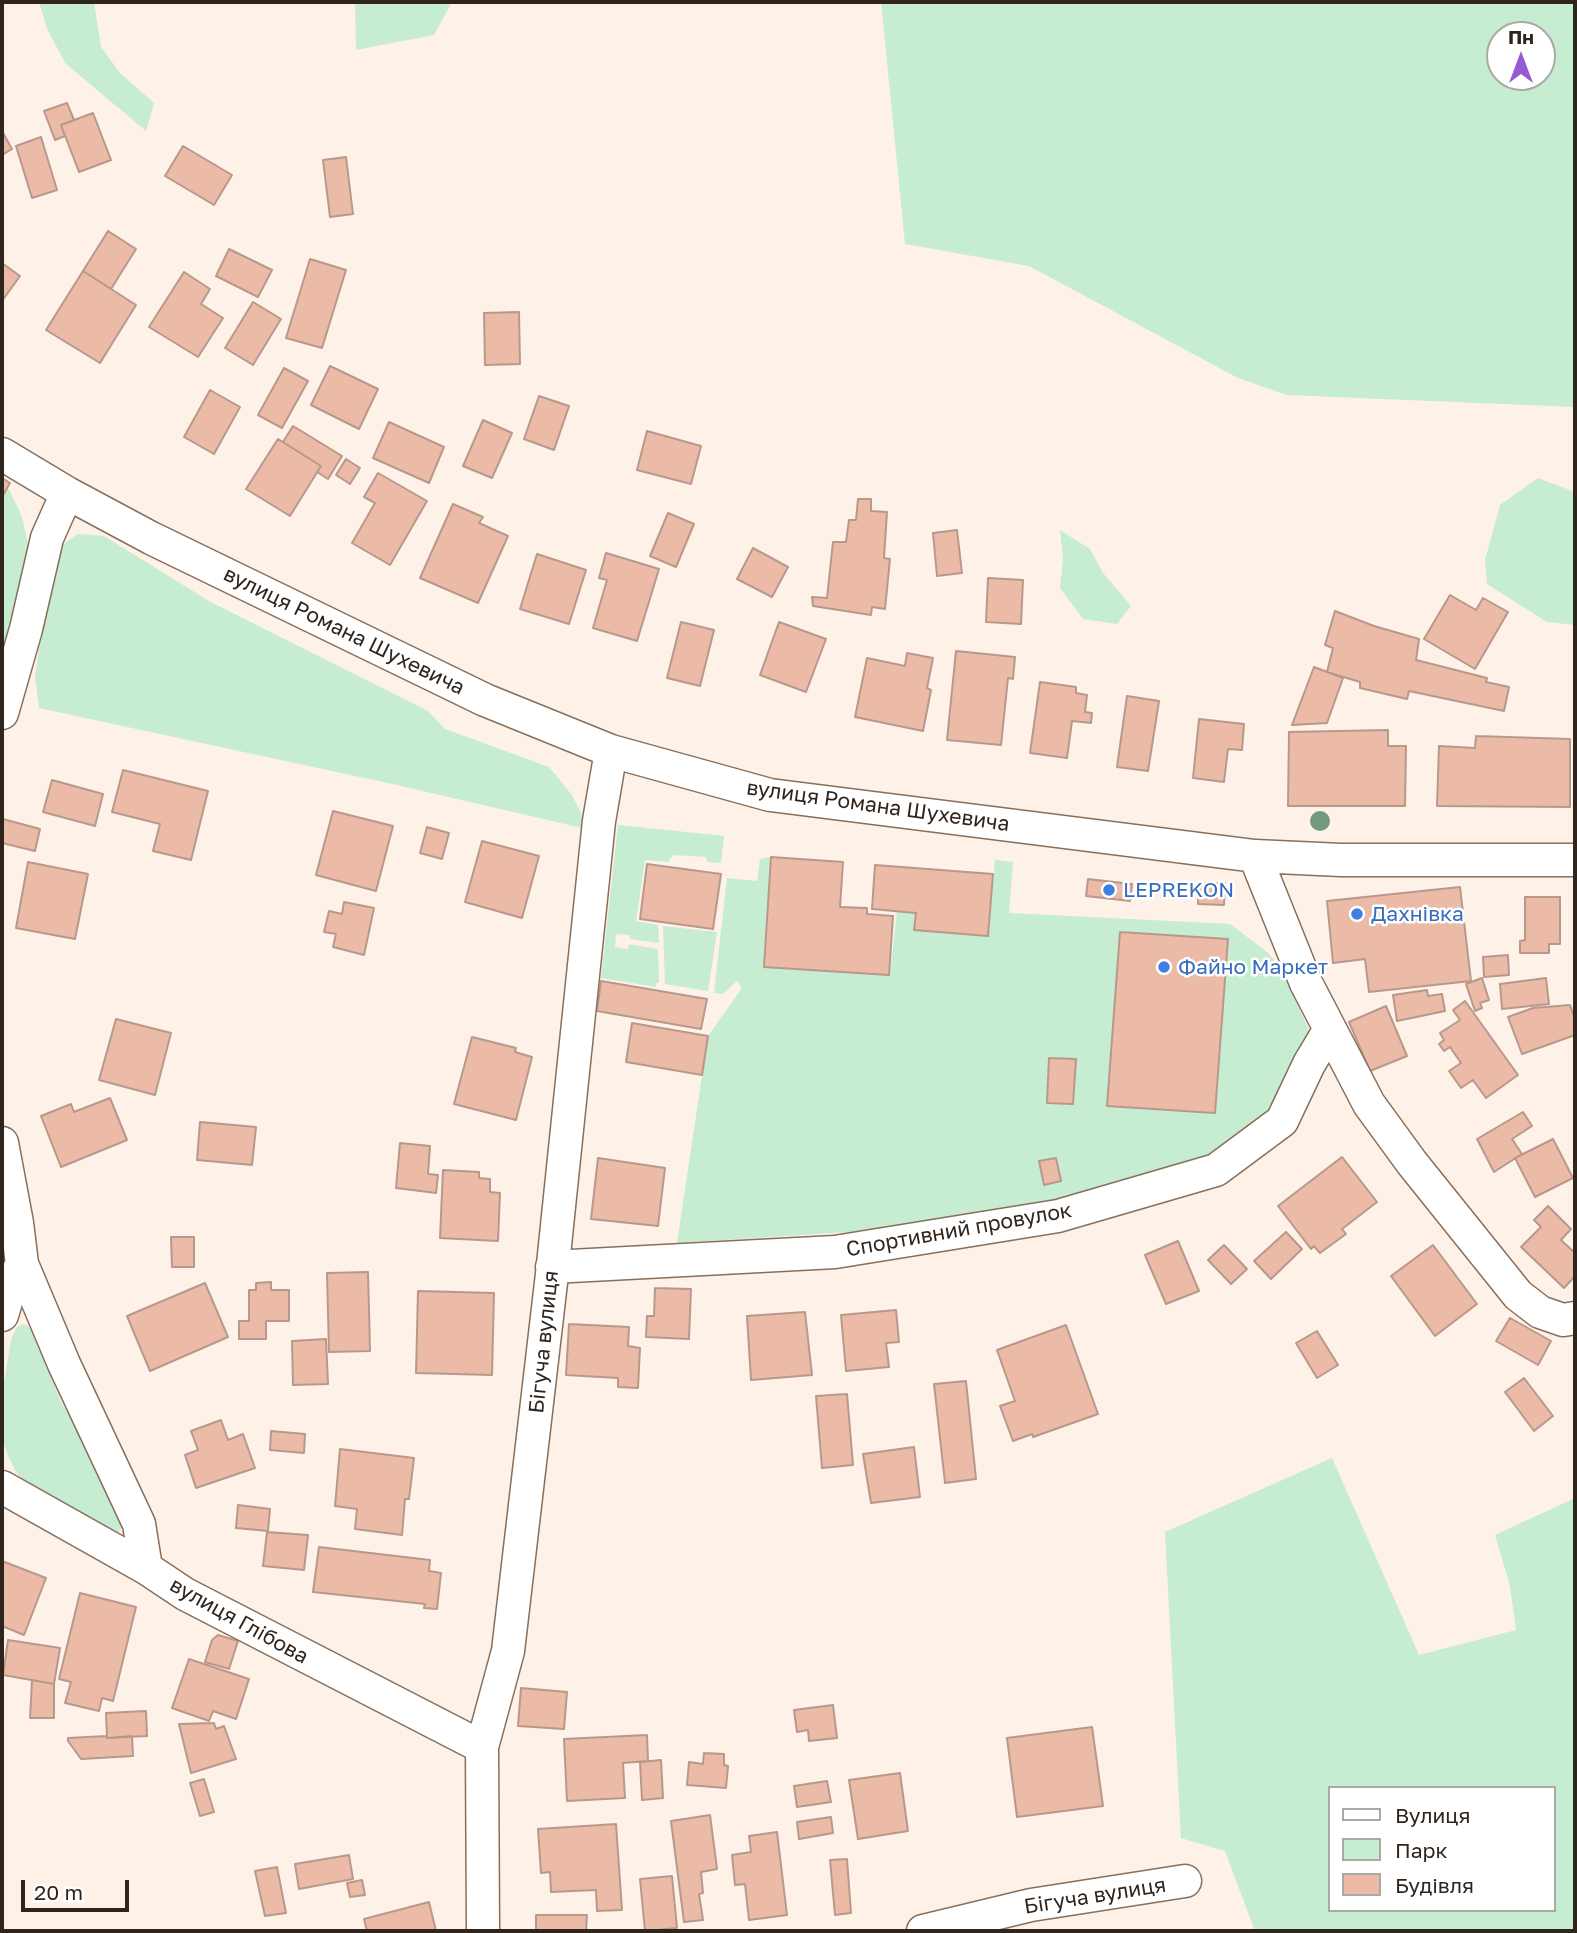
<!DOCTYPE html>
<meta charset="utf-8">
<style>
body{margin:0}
#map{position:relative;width:1577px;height:1933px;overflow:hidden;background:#fdf1e8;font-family:"Golos Text",sans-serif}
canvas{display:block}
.frame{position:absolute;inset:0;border:4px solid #30251d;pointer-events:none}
.legend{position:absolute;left:1328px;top:1786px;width:228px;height:126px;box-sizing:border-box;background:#fff;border:2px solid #aca8a5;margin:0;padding:9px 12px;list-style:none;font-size:21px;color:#30251d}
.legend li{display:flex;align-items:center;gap:14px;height:35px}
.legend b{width:35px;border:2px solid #aca8a5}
.north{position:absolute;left:1486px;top:21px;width:70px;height:70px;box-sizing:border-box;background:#fff;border:2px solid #aca8a5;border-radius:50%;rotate:0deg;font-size:19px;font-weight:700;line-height:28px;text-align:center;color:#30251d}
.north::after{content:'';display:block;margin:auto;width:24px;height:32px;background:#945bd3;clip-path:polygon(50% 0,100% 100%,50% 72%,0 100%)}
.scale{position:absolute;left:21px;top:1880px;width:108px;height:32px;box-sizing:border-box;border:4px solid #30251d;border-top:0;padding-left:9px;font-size:21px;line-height:24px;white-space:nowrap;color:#30251d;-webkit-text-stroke:5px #fff;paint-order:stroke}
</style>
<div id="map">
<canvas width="1577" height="1933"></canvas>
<div class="frame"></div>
<ul class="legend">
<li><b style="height:9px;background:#fff"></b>Вулиця</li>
<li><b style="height:19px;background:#c6ecd2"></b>Парк</li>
<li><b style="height:19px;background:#ebbba8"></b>Будівля</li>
</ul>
<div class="north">Пн</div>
<div class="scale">20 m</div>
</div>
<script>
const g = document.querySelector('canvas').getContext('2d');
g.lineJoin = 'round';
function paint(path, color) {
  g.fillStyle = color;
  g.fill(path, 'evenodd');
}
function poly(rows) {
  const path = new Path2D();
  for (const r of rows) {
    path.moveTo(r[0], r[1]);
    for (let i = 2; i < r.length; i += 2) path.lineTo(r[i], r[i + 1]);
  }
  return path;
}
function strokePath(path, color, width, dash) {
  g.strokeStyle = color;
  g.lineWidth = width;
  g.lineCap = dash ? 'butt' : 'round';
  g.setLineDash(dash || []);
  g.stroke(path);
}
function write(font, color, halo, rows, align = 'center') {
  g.font = font + ' "Golos Text",sans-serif';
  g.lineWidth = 5;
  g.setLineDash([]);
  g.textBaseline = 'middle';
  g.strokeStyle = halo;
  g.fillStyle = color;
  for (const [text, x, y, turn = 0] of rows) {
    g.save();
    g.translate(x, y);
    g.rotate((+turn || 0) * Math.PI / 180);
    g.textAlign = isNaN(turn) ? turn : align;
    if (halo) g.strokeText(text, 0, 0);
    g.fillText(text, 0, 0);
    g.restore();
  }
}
const green = poly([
 [39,2,94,2,101,47,120,73,154,103,146,131,66,64,48,31],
 [355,2,452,2,434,35,356,50],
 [881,2,1575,2,1575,407,1287,395,1238,378,1029,266,905,244],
 [1500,35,1542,35,1542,77,1500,77],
 [1538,478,1575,492,1575,625,1547,622,1487,584,1485,560,1500,505],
 [2,485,10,491,22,517,29,549,26,589,2,662],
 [1060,530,1090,549,1103,573,1131,606,1117,624,1083,619,1060,588,1063,559],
 [78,534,104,536,209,601,428,711,445,729,549,767,572,795,585,822,582,828,397,785,39,708,35,676,52,560,62,545],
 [618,825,724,836,721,863,707,862,706,857,673,855,668,862,645,860,636,921,658,925,659,943,630,939,630,935,616,934,615,947,628,949,629,944,658,949,659,983,656,983,656,987,601,978],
 [771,857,765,967,890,975,897,911,916,913,915,930,988,936,995,860,1013,862,1009,913,1230,924,1267,952,1280,966,1312,1037,1288,1093,1226,1155,1062,1203,880,1230,677,1243,708,1036,742,988,737,981,723,994,714,993,727,878,757,881,760,859],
 [663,926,717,932,708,991,665,984],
 [23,1324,30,1328,61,1402,90,1452,124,1524,117,1534,32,1489,16,1472,8,1456,2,1439,2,1395,11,1340,16,1328],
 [1332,1458,1419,1655,1516,1630,1510,1586,1495,1535,1575,1498,1575,1931,1255,1931,1225,1851,1181,1838,1165,1532],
 [1330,1788,1554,1788,1554,1910,1330,1910]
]);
const building = poly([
 [67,103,74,120,61,125,65,136,55,140,44,111,67,103],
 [93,113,111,160,79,172,61,125,93,113],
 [2,131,12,149,2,155,2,131],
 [41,137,57,190,32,198,16,146,41,137],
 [183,146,232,175,214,205,165,176,183,146],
 [346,157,353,214,330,217,323,160,346,157],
 [108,231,136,249,111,289,83,271,108,231],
 [229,249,272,270,258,297,216,276,229,249],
 [310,259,346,270,322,348,286,338,310,259],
 [2,263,20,276,2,301,2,263],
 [83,271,136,305,100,363,46,330,83,271],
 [184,272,210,289,201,304,223,318,198,357,149,327,184,272],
 [253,302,281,319,253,365,225,348,253,302],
 [519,312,520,364,485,365,484,313,519,312],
 [330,366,378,389,359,429,311,405,330,366],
 [284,368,308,381,282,428,258,415,284,368],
 [210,390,240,407,214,454,184,437,210,390],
 [539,396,569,406,554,450,524,439,539,396],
 [483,420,512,433,492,478,463,466,483,420],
 [389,422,444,447,429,483,373,458,389,422],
 [293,426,342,456,328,479,317,472,321,466,283,442,293,426],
 [647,431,701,446,691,484,637,470,647,431],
 [278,439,321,466,290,516,246,489,278,439],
 [346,459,360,468,350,484,336,475,346,459],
 [378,473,427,501,390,565,352,543,375,503,364,497,378,473],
 [2,478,10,483,2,497,2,478],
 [858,499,871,499,871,511,887,512,884,558,890,559,885,609,872,607,871,615,813,606,812,597,827,598,833,542,846,542,849,520,856,520,858,499],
 [453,504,483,517,479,523,508,536,478,603,420,578,453,504],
 [668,513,694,524,676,567,650,556,668,513],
 [957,530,962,573,937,576,933,533,957,530],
 [753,548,788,567,772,597,737,579,753,548],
 [606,553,659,569,637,641,593,628,607,580,599,578,606,553],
 [537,554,586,570,569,624,520,609,537,554],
 [988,578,1023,580,1021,624,986,622,988,578],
 [1450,595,1476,610,1483,598,1508,612,1475,669,1424,639,1450,595],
 [1335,611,1374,626,1419,639,1416,660,1487,678,1486,682,1509,687,1504,711,1409,691,1407,699,1360,688,1360,682,1327,672,1333,648,1325,645,1335,611],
 [681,622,714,630,700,686,667,678,681,622],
 [779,622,826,639,806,692,760,675,779,622],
 [956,651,1015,657,1013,679,1008,678,1001,745,947,740,956,651],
 [907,653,933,658,927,688,931,690,923,731,855,717,867,658,905,666,907,653],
 [1314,667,1343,678,1327,723,1292,725,1314,667],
 [1040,682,1076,687,1076,693,1087,695,1085,712,1092,713,1091,723,1072,721,1067,758,1030,753,1040,682],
 [1127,696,1159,701,1148,771,1117,767,1127,696],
 [1199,719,1244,724,1242,750,1228,749,1224,782,1193,778,1199,719],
 [1388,730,1388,746,1406,746,1405,806,1288,806,1289,732,1388,730],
 [1476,736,1570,739,1570,807,1437,806,1439,746,1475,748,1476,736],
 [123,770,208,791,191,860,153,851,160,824,112,812,123,770],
 [52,780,103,794,95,826,43,812,52,780],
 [333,811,393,826,376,891,316,875,333,811],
 [3,819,40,829,35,851,2,843,3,819],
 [427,827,449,833,442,859,420,853,427,827],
 [482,841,539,856,522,918,465,902,482,841],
 [771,857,843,862,840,907,867,908,867,914,893,916,889,975,764,967,771,857],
 [28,862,88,874,75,939,16,928,28,862],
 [647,864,721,874,713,929,640,919,647,864],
 [875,865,993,874,988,936,914,930,916,913,872,909,875,865],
 [1088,879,1132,884,1130,901,1086,896,1088,879],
 [1199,883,1225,883,1224,905,1198,904,1199,883],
 [1460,887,1471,981,1369,992,1365,959,1333,963,1327,901,1460,887],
 [1525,897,1560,897,1560,944,1549,944,1549,953,1520,953,1520,941,1525,940,1525,897],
 [344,902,374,908,364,955,333,947,336,934,324,932,329,911,342,914,344,902],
 [1120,932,1228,939,1215,1113,1107,1106,1120,932],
 [1508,955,1509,975,1484,977,1483,957,1508,955],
 [1482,978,1489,1000,1480,1003,1482,1008,1475,1011,1466,984,1482,978],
 [1546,978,1549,1004,1502,1009,1500,984,1546,978],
 [601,981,707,999,701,1029,597,1011,601,981],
 [1427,990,1428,996,1442,994,1445,1011,1397,1021,1393,995,1427,990],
 [1465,1001,1518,1075,1486,1098,1473,1080,1461,1088,1449,1071,1461,1063,1450,1047,1444,1051,1439,1044,1444,1040,1440,1033,1460,1020,1453,1010,1465,1001],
 [1570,1005,1575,1019,1575,1035,1522,1054,1508,1017,1533,1008,1570,1005],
 [1386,1006,1407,1056,1370,1071,1349,1022,1386,1006],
 [116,1019,171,1033,155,1095,99,1080,116,1019],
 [632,1023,708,1036,702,1075,626,1062,632,1023],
 [472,1037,516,1048,515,1052,532,1057,516,1120,454,1104,472,1037],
 [1049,1058,1076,1059,1073,1104,1047,1103,1049,1058],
 [110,1098,127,1140,61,1167,41,1116,71,1104,74,1112,110,1098],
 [1523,1112,1532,1126,1512,1139,1522,1154,1494,1172,1477,1139,1523,1112],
 [200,1122,256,1127,252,1165,197,1160,200,1122],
 [1553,1139,1573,1178,1535,1197,1515,1158,1553,1139],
 [400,1143,430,1146,428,1174,438,1175,436,1193,396,1188,400,1143],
 [1342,1157,1377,1202,1342,1229,1346,1234,1320,1253,1314,1246,1311,1249,1278,1206,1342,1157],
 [598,1158,665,1168,658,1226,591,1219,598,1158],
 [1056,1158,1061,1181,1044,1185,1039,1161,1056,1158],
 [443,1170,479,1172,479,1178,490,1179,490,1192,500,1193,498,1241,440,1238,443,1170],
 [1548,1206,1571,1229,1561,1240,1575,1253,1575,1276,1564,1288,1521,1247,1541,1227,1534,1220,1548,1206],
 [1286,1232,1302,1249,1271,1279,1254,1261,1286,1232],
 [171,1237,194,1237,194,1267,172,1267,171,1237],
 [1178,1241,1199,1291,1166,1304,1145,1255,1178,1241],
 [1224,1245,1247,1269,1231,1284,1208,1260,1224,1245],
 [1433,1245,1477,1304,1435,1336,1391,1276,1433,1245],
 [368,1272,370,1351,329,1352,327,1273,368,1272],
 [271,1282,271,1290,289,1290,289,1321,266,1321,266,1339,239,1339,239,1321,249,1321,249,1290,256,1290,256,1283,271,1282],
 [205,1283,228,1337,150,1371,127,1316,205,1283],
 [655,1288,691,1289,689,1339,646,1337,647,1316,654,1316,655,1288],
 [418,1291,494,1293,492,1375,416,1373,418,1291],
 [896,1310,899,1342,886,1343,889,1367,846,1371,841,1315,896,1310],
 [805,1312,812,1375,751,1380,747,1316,805,1312],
 [1510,1318,1551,1341,1538,1365,1496,1341,1510,1318],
 [569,1324,629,1327,628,1346,640,1348,638,1388,618,1387,618,1378,566,1375,569,1324],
 [1066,1325,1098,1414,1033,1437,1032,1434,1013,1441,1000,1406,1015,1401,997,1350,1066,1325],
 [1317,1331,1338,1365,1317,1378,1296,1343,1317,1331],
 [326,1339,328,1384,293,1385,292,1341,326,1339],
 [1524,1378,1553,1416,1534,1431,1505,1392,1524,1378],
 [966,1381,976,1479,945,1483,934,1384,966,1381],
 [847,1394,853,1465,822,1468,816,1396,847,1394],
 [221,1420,228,1440,243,1434,255,1468,196,1488,185,1455,198,1450,191,1431,221,1420],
 [271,1431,305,1434,304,1453,270,1450,271,1431],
 [914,1447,920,1497,871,1503,863,1454,914,1447],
 [340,1449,414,1458,409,1499,405,1499,402,1535,355,1529,357,1509,335,1506,340,1449],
 [238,1505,270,1509,268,1531,236,1528,238,1505],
 [267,1532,308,1535,304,1570,263,1566,267,1532],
 [319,1547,430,1560,429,1571,441,1573,437,1609,424,1608,425,1604,313,1592,319,1547],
 [2,1561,46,1578,24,1635,2,1626,2,1561],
 [80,1593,136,1607,113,1701,102,1698,99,1711,65,1703,71,1682,59,1679,80,1593],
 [218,1635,238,1641,229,1669,205,1662,212,1640,218,1635],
 [8,1640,60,1648,54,1684,3,1675,8,1640],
 [189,1659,249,1679,236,1719,213,1711,209,1721,172,1708,189,1659],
 [32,1680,54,1684,54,1718,30,1718,32,1680],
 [521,1688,567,1692,564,1729,518,1726,521,1688],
 [833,1705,837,1738,809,1741,808,1730,797,1732,794,1710,833,1705],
 [146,1711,147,1736,107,1738,106,1713,146,1711],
 [214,1723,216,1729,224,1726,236,1759,191,1773,179,1724,214,1723],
 [1092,1727,1103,1806,1017,1817,1007,1738,1092,1727],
 [647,1735,648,1761,623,1763,625,1798,567,1801,564,1739,647,1735],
 [107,1736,107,1738,132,1736,133,1756,81,1759,68,1741,68,1738,107,1736],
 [704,1753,724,1754,724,1765,728,1766,726,1788,687,1785,689,1762,703,1764,704,1753],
 [661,1760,663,1798,642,1800,640,1762,661,1760],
 [900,1773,908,1831,858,1839,849,1780,900,1773],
 [204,1779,214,1812,200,1816,190,1783,204,1779],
 [827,1781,831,1802,797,1807,794,1786,827,1781],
 [710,1815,717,1869,701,1872,703,1893,699,1894,703,1920,684,1922,671,1821,710,1815],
 [831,1817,833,1833,799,1839,797,1822,831,1817],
 [616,1824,622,1910,597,1911,596,1890,551,1892,550,1872,541,1873,538,1829,616,1824],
 [777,1832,787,1915,749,1920,745,1884,735,1885,732,1855,751,1852,749,1836,777,1832],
 [349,1855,353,1879,299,1889,295,1864,349,1855],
 [847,1859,851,1913,835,1915,830,1860,847,1859],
 [277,1867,286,1913,265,1916,255,1871,277,1867],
 [672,1876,677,1928,645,1931,640,1879,672,1876],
 [362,1880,365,1895,350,1897,347,1883,362,1880],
 [429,1902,436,1931,367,1931,364,1919,429,1902],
 [536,1915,587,1915,586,1931,536,1931,536,1915]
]);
const street = poly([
 [2,454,67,493,151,538,485,700,611,751,770,795,1255,856,1341,860,1575,860],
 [2,713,26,629,47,538,67,493],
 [1255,856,1306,983,1369,1104,1412,1163,1518,1295,1540,1312,1563,1320,1575,1318],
 [2,1143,17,1223,22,1264,64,1364,139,1524,146,1568],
 [552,1267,835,1252,1058,1216,1216,1170,1282,1121,1309,1064,1330,1029],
 [2,1315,12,1282,22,1264],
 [2,1487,146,1568,185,1594,482,1747],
 [483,1931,482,1747,508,1651,552,1274,599,821,611,751],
 [923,1931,1031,1905,1185,1881]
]);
const trees = [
 [1320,821]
];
const markers = [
 [1109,890,7,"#3f7fe0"],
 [1357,914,7,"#3f7fe0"],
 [1164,967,7,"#3f7fe0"]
];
const streetNames = [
 ["вулиця Романа Шухевича",344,631,26],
 ["вулиця Романа Шухевича",878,806,8],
 ["Спортивний провулок",959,1230,-10],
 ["Бігуча вулиця",544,1342,-84],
 ["вулиця Глібова",239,1621,29],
 ["Бігуча вулиця",1095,1896,-9]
];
const shopNames = [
 ["LEPREKON",1123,890],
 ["Дахнівка",1371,914],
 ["Файно Маркет",1178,967]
];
paint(green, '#c6ecd2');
paint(building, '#ebbba8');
strokePath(building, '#b9988c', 2);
strokePath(street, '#886f5b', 35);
strokePath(street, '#fff', 32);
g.fillStyle = '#729880';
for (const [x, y] of trees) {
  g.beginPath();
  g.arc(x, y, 10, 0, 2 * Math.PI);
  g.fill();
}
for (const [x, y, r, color] of markers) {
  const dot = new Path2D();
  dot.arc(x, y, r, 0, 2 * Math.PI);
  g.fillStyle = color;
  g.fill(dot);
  strokePath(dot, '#fff', 2.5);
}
write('21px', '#30251d', '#fff', streetNames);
write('21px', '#366cbe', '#fff', shopNames, 'left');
</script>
